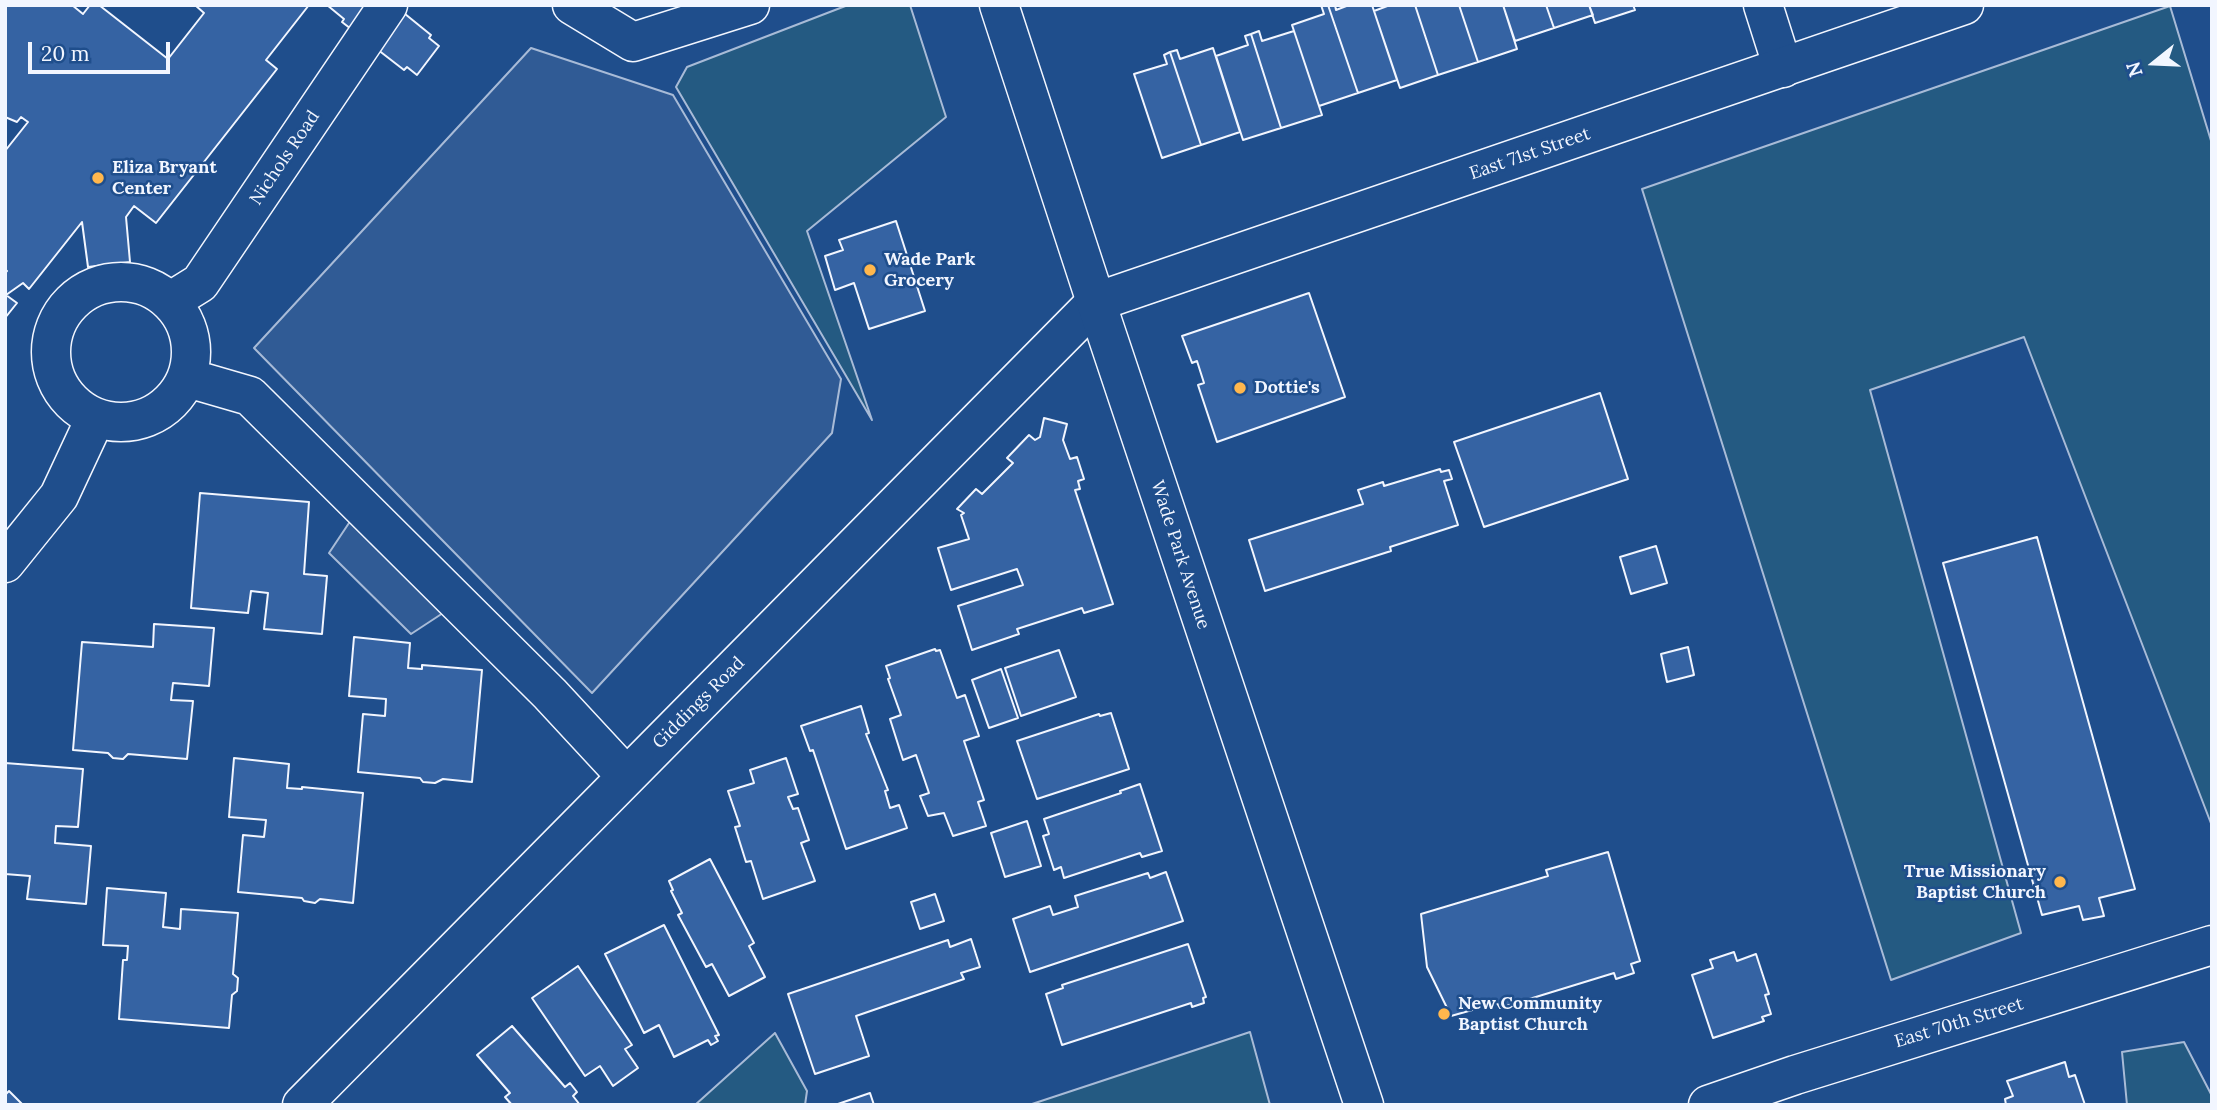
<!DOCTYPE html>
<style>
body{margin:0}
#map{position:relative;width:2217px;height:1110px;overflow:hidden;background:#1f4e8c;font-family:Lora,serif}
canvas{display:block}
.frame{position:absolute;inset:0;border:7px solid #f2f6ff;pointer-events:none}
.north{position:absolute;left:2119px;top:28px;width:70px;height:70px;-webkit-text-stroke:5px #1f4e8c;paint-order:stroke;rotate:252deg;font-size:19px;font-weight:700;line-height:28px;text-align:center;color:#f2f6ff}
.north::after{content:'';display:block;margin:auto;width:24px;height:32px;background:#f2f6ff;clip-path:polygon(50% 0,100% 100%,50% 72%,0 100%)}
.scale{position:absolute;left:28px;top:42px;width:142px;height:32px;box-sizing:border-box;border:4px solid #f2f6ff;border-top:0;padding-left:9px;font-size:21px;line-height:24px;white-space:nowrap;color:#f2f6ff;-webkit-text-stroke:5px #1f4e8c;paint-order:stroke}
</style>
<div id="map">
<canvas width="2217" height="1110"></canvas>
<div class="frame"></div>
<div class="north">N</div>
<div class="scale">20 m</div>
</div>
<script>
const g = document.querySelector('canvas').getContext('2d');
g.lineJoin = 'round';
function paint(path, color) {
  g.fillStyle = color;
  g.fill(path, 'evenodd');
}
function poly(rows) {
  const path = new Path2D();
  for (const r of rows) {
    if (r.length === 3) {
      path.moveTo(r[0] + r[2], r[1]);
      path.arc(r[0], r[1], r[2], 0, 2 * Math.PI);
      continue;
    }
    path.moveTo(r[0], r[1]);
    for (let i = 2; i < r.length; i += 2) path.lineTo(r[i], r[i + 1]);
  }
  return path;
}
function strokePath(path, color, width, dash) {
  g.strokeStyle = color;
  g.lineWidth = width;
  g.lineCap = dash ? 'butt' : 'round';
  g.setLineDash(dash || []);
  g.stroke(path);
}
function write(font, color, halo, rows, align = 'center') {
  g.font = font + ' Lora,serif';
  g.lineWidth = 5;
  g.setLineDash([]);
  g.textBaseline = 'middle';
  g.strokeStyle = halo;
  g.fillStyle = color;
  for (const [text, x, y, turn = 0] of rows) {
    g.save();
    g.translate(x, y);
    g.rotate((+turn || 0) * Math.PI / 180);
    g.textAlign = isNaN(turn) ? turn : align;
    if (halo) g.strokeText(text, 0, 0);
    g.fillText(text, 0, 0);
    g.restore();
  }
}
const green = poly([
 [848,5,910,5,946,117,807,231,872,420,676,87,687,67,848,5],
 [2170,6,2212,144,2212,826,2024,337,1870,390,2021,933,1891,980,1642,189,2170,6],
 [1250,1032,1270,1105,1029,1105,1250,1032],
 [775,1033,807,1091,805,1105,695,1105,775,1033],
 [2184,1042,2212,1096,2212,1105,2127,1105,2122,1052,2184,1042]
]);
const parking = poly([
 [531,48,673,95,841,379,832,433,592,693,254,348,531,48],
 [351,520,443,613,411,634,329,553,351,520]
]);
const building = poly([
 [5,5,72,5,83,14,90,5,99,5,168,59,204,13,195,5,309,5,266,60,277,69,156,223,134,206,126,217,130,262,88,267,82,222,29,289,23,283,6,295,17,303,5,318,5,273,7,271,5,270,5,151,28,122,21,117,17,122,5,117,5,5],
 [327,5,394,5,431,35,429,38,439,46,417,75,407,67,404,70,342,22,344,19,327,5],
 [1321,5,1328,5,1358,93,1319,106,1292,25,1324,14,1321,5],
 [1328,5,1335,5,1336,10,1349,5,1372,5,1397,80,1358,93,1328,5],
 [1390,5,1415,5,1438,75,1400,88,1374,11,1390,5],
 [1415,5,1459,5,1478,62,1438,75,1415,5],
 [1459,5,1503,5,1517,49,1478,62,1459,5],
 [1503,5,1546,5,1554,28,1515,41,1503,5],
 [1546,5,1589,5,1593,15,1554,28,1546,5],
 [1589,5,1633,5,1635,10,1595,23,1589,5],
 [1259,31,1262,41,1294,31,1322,115,1281,128,1251,34,1259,31],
 [1251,34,1281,128,1243,140,1216,56,1248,45,1245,36,1251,34],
 [1213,48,1240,132,1201,145,1170,52,1177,50,1180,59,1213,48],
 [1170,52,1201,145,1162,158,1134,74,1167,64,1164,55,1170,52],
 [896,221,925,311,869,329,854,283,835,290,825,256,843,250,839,240,896,221],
 [1309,293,1345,397,1217,442,1198,385,1204,383,1197,361,1192,363,1182,336,1309,293],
 [1600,393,1628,479,1484,527,1454,442,1600,393],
 [1044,418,1067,424,1063,440,1070,459,1077,457,1084,479,1078,481,1080,489,1075,490,1113,604,1084,613,1082,608,1017,629,1019,634,972,650,958,606,1023,585,1017,569,951,590,938,548,969,539,961,515,964,513,957,509,976,489,982,494,1013,463,1007,458,1029,435,1035,440,1040,437,1044,418],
 [1440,469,1441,472,1449,470,1452,479,1444,481,1458,525,1390,547,1391,551,1265,591,1249,540,1363,504,1358,490,1383,482,1384,486,1440,469],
 [200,493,309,502,304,574,327,576,322,634,264,629,268,593,251,591,248,613,191,608,200,493],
 [2037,537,2135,889,2099,898,2104,916,2083,920,2079,906,2042,915,1943,563,2037,537],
 [1656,546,1667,583,1631,594,1620,557,1656,546],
 [154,624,214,628,209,686,173,683,171,700,193,701,187,759,128,754,123,759,113,758,108,753,73,750,82,642,153,647,154,624],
 [354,637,410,643,408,668,422,669,422,665,482,670,472,782,443,779,435,783,423,782,420,778,358,772,363,714,385,716,386,699,349,696,354,637],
 [1688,647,1694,675,1667,682,1661,654,1688,647],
 [935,649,936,651,940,650,957,698,965,695,979,736,964,741,984,800,978,802,986,826,953,836,944,813,928,816,920,796,929,793,916,755,903,760,890,719,901,715,888,679,890,678,886,666,935,649],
 [1059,650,1076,697,1021,716,1005,668,1059,650],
 [1001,669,1018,718,989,728,972,680,1001,669],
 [861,706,869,733,866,734,888,790,885,791,890,808,899,805,907,828,846,849,813,750,810,751,801,726,861,706],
 [1111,713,1129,769,1037,799,1017,741,1099,714,1100,716,1111,713],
 [234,758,289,764,287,788,302,789,302,787,363,793,353,903,320,899,315,903,304,901,302,898,238,892,243,835,264,837,266,820,229,817,234,758],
 [786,758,798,794,788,797,793,809,798,808,809,840,801,843,815,881,763,899,751,861,746,862,735,827,740,826,728,791,754,783,750,770,786,758],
 [5,763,83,769,78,827,56,826,55,843,91,846,86,904,27,899,30,876,5,874,5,763],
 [1140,784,1162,851,1142,857,1140,853,1064,878,1061,867,1054,870,1043,836,1049,834,1044,819,1121,793,1120,791,1140,784],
 [1027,821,1041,866,1005,877,991,833,1027,821],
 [1608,852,1640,961,1631,964,1634,973,1616,979,1614,973,1500,1008,1497,1003,1451,1016,1427,967,1421,914,1548,876,1546,870,1608,852],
 [710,859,754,943,749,946,765,977,729,996,712,964,706,967,678,915,682,913,671,891,673,890,669,881,710,859],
 [1166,872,1183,921,1030,972,1013,919,1050,906,1053,915,1078,907,1075,896,1148,873,1150,878,1166,872],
 [107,888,166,893,163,927,180,929,181,909,238,913,233,974,238,978,237,991,232,995,229,1028,119,1019,123,960,127,960,128,946,103,945,107,888],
 [935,894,944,921,920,929,911,902,935,894],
 [664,925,719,1035,715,1036,718,1041,711,1045,708,1040,674,1057,659,1025,644,1033,605,954,664,925],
 [971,939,980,967,961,973,964,979,856,1016,869,1056,815,1074,788,994,948,940,950,947,971,939],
 [1188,944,1206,997,1203,998,1204,1003,1192,1007,1191,1003,1062,1045,1046,994,1063,988,1062,985,1188,944],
 [1734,952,1737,961,1756,954,1769,994,1765,995,1771,1014,1762,1017,1764,1021,1713,1038,1692,975,1713,968,1710,960,1734,952],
 [578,966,632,1045,625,1049,638,1068,613,1086,600,1066,585,1076,532,998,578,966],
 [512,1026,565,1087,570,1083,577,1092,573,1096,580,1105,512,1105,505,1097,510,1093,477,1055,512,1026],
 [2065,1062,2069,1077,2075,1075,2085,1105,2006,1105,2005,1099,2013,1096,2007,1081,2065,1062],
 [9,1091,23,1105,5,1105,5,1095,9,1091],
 [870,1093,874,1105,835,1105,870,1093]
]);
const street = poly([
 [572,5,633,42,750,5],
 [1763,5,1783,68],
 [121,352,70],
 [171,301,200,283,388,5],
 [188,378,250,396,550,694,626,776],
 [5,563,59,496,95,419],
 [302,1105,1096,302],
 [1708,1105,1795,1075,2212,945]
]);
const secondary = poly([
 [999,5,1096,302,1364,1105],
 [1096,302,1964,5]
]);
const markers = [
 [98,178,7,"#ffb74d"],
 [870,270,7,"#ffb74d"],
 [1240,388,7,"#ffb74d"],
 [2060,882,7,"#ffb74d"],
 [1444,1014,7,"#ffb74d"]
];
const streetNames = [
 ["East 71st Street",1530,154,-19],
 ["Nichols Road",285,158,-56],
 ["Wade Park Avenue",1180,555,72],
 ["Giddings Road",699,703,-45],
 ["East 70th Street",1959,1023,-17]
];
const poiNames = [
 ["Eliza Bryant",112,168],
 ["Center",112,189],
 ["Wade Park",884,260],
 ["Grocery",884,281],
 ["Dottie's",1254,388],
 ["True Missionary",2046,872,"right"],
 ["Baptist Church",2046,893,"right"],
 ["New Community",1458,1004],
 ["Baptist Church",1458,1025]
];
paint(green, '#245a82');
strokePath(green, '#a8bbd7', 2);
paint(parking, '#305b95');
strokePath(parking, '#a8bbd7', 2);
paint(building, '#3563a3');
strokePath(building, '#f2f6ff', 2);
strokePath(street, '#f2f6ff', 41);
strokePath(secondary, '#f2f6ff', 41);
strokePath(street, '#1f4e8c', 38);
strokePath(secondary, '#1f4e8c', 38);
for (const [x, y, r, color] of markers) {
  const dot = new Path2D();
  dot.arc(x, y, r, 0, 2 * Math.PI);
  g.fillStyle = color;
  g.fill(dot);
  strokePath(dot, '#1f4e8c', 2.5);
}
write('18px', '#f2f6ff', '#1f4e8c', streetNames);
write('bold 18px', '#f2f6ff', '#1f4e8c', poiNames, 'left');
</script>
